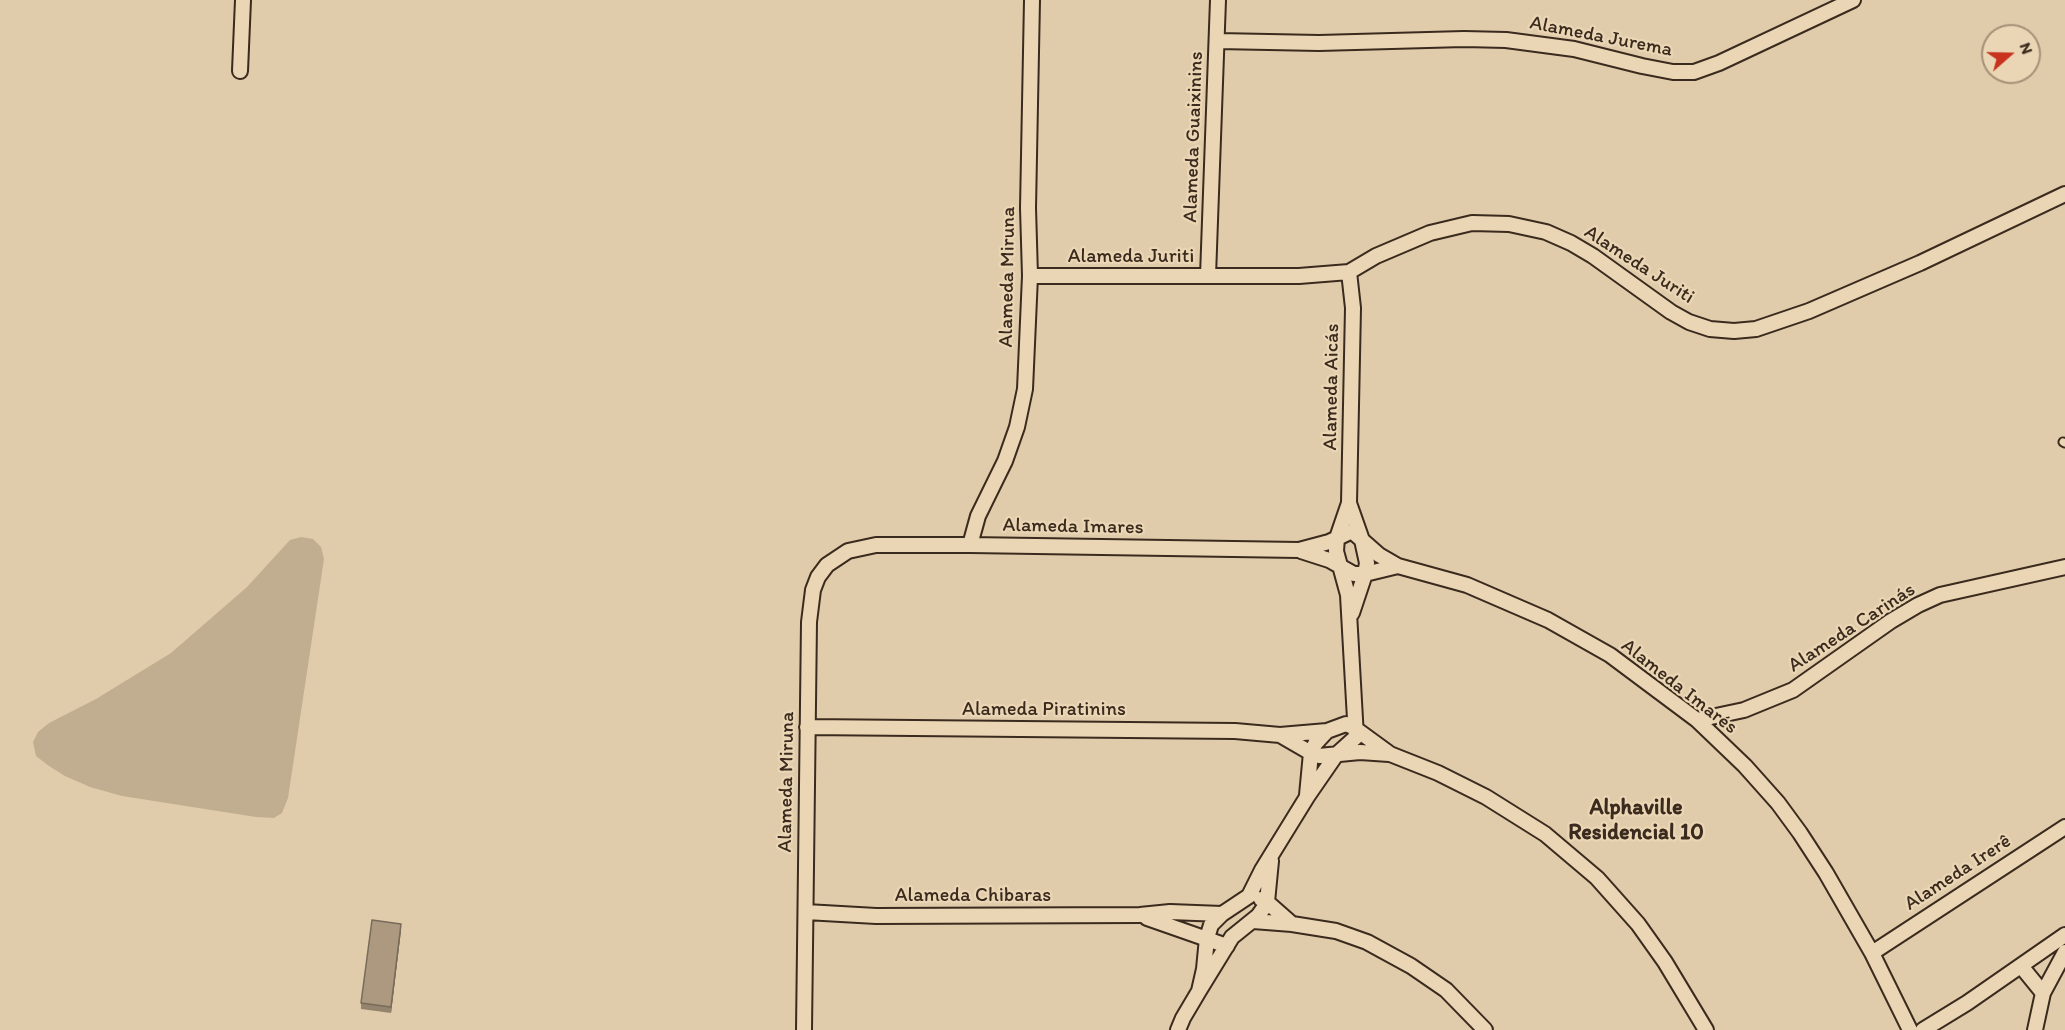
<!DOCTYPE html>
<meta charset="utf-8">
<style>
body{margin:0}
#map{position:relative;width:2065px;height:1030px;overflow:hidden;background:#e0ccab;font-family:Itim,sans-serif}
canvas{display:block}
.north{position:absolute;left:1981px;top:24px;width:60px;height:60px;box-sizing:border-box;background:#ead6b4;border:2px solid #a49178;border-radius:50%;rotate:70deg;font-size:16px;font-weight:700;line-height:24px;text-align:center;color:#3b2a1e}
.north::after{content:'';display:block;margin:auto;width:21px;height:27px;background:#c8321e;clip-path:polygon(50% 0,100% 100%,50% 72%,0 100%)}
</style>
<div id="map">
<canvas width="2065" height="1030"></canvas>
<div class="north">N</div>
</div>
<script>
const g = document.querySelector('canvas').getContext('2d');
g.lineJoin = 'round';
function paint(path, color) {
  g.fillStyle = color;
  g.fill(path, 'evenodd');
}
function poly(rows) {
  const path = new Path2D();
  for (const r of rows) {
    path.moveTo(r[0], r[1]);
    for (let i = 2; i < r.length; i += 2) path.lineTo(r[i], r[i + 1]);
  }
  return path;
}
function strokePath(path, color, width, dash) {
  g.strokeStyle = color;
  g.lineWidth = width;
  g.lineCap = dash ? 'butt' : 'round';
  g.setLineDash(dash || []);
  g.stroke(path);
}
function write(font, color, halo, rows, align = 'center') {
  g.font = font + ' Itim,sans-serif';
  g.lineWidth = 4.5;
  g.setLineDash([]);
  g.textBaseline = 'middle';
  g.strokeStyle = halo;
  g.fillStyle = color;
  for (const [text, x, y, turn = 0] of rows) {
    g.save();
    g.translate(x, y);
    g.rotate((+turn || 0) * Math.PI / 180);
    g.textAlign = isNaN(turn) ? turn : align;
    if (halo) g.strokeText(text, 0, 0);
    g.fillText(text, 0, 0);
    g.restore();
  }
}
const green = poly([
 [301,537,313,539,321,547,324,559,288,798,282,813,274,818,256,817,122,796,90,787,65,776,49,766,36,756,33,742,38,732,49,723,96,699,171,653,247,587,290,540]
]);
const service = poly([
 [2063,442,2065,443]
]);
const minor = poly([
 [1218,41,1319,43,1464,39,1506,40,1574,49,1642,66,1673,72,1694,72,1719,63,1853,0],
 [240,71,243,0],
 [1030,276,1299,276,1349,272,1376,256,1430,233,1472,223,1509,224,1546,232,1571,243,1593,256,1671,312,1689,322,1710,329,1734,331,1756,329,1809,311,1920,263,2065,194],
 [1208,276,1218,0],
 [1349,503,1362,540,1367,563,1365,574,1352,613],
 [970,545,978,516,1005,461,1017,427,1025,389,1030,276,1028,208,1032,0],
 [1301,551,1329,560,1354,574,1365,574,1398,566],
 [1697,720,1744,710,1793,690,1891,621,1918,605,1940,595,2065,567],
 [807,727,1235,731,1280,735,1327,731],
 [1280,735,1311,753,1319,756,1360,752,1389,754],
 [1307,795,1311,753,1315,744,1327,731,1346,724,1353,727,1390,754,1438,773,1486,797,1545,834,1597,878,1638,924,1665,962,1706,1030],
 [1261,899,1267,902,1292,924],
 [806,912,876,916,1140,915,1170,912,1222,914],
 [1147,918,1227,946],
 [1253,921,1292,924,1336,931,1367,942,1411,966,1446,990,1485,1030],
 [1872,953,2065,827],
 [2021,966,2043,993],
 [1199,991,1204,969,1207,938,1211,925,1222,914,1249,896,1262,870,1307,797,1336,755,1356,737,1348,595,1336,551,1337,538,1349,503,1353,308,1349,272],
 [804,1030,809,622,813,590,818,577,827,565,848,551,876,545,970,545,1299,550,1329,542,1350,532,1354,533,1379,555,1398,566,1467,585,1548,620,1610,655,1697,720,1745,766,1778,803,1800,833,1826,873,1872,953,1910,1030],
 [1178,1030,1183,1018,1199,991,1232,937,1258,916,1263,909,1267,902,1271,861],
 [1923,1030,1967,1003,2065,935],
 [2035,1030,2043,993,2065,952]
]);
const wall = poly([
 [401,930,391,1013,361,1009,361,1003]
]);
const shadedWall = poly([
 [401,924,401,930,391,1013,391,1007]
]);
const building = poly([
 [372,920,401,924,391,1007,361,1003,372,920]
]);
const streetNames = [
 ["Alameda Jurema",1601,37,11],
 ["Alameda Guaixinins",1194,137,-88],
 ["Alameda Juriti",1131,257],
 ["Alameda Juriti",1639,265,33],
 ["Alameda Miruna",1008,277,-89],
 ["Alameda Aicás",1332,387,-89],
 ["Alameda Imares",1073,527,1],
 ["Alameda Carinás",1852,628,-33],
 ["Alameda Imarés",1679,687,38],
 ["Alameda Piratinins",1044,710],
 ["Alameda Miruna",787,782,-89],
 ["Alameda Irerê",1958,873,-33],
 ["Alameda Chibaras",973,896]
];
const quarterNames = [
 ["Alphaville",1636,808],
 ["Residencial 10",1636,833]
];
paint(green, '#c1ae91');
strokePath(service, '#3b2a1e', 11);
strokePath(minor, '#3b2a1e', 18);
strokePath(service, '#ead6b4', 7);
strokePath(minor, '#ead6b4', 14);
paint(wall, '#94846e');
paint(shadedWall, '#786b5a');
paint(building, '#ac9980');
strokePath(building, '#786b5a', 1.5);
write('20px', '#3b2a1e', '#ead6b4', streetNames);
write('bold 22px', '#3b2a1e', '#ead6b4', quarterNames);
</script>
